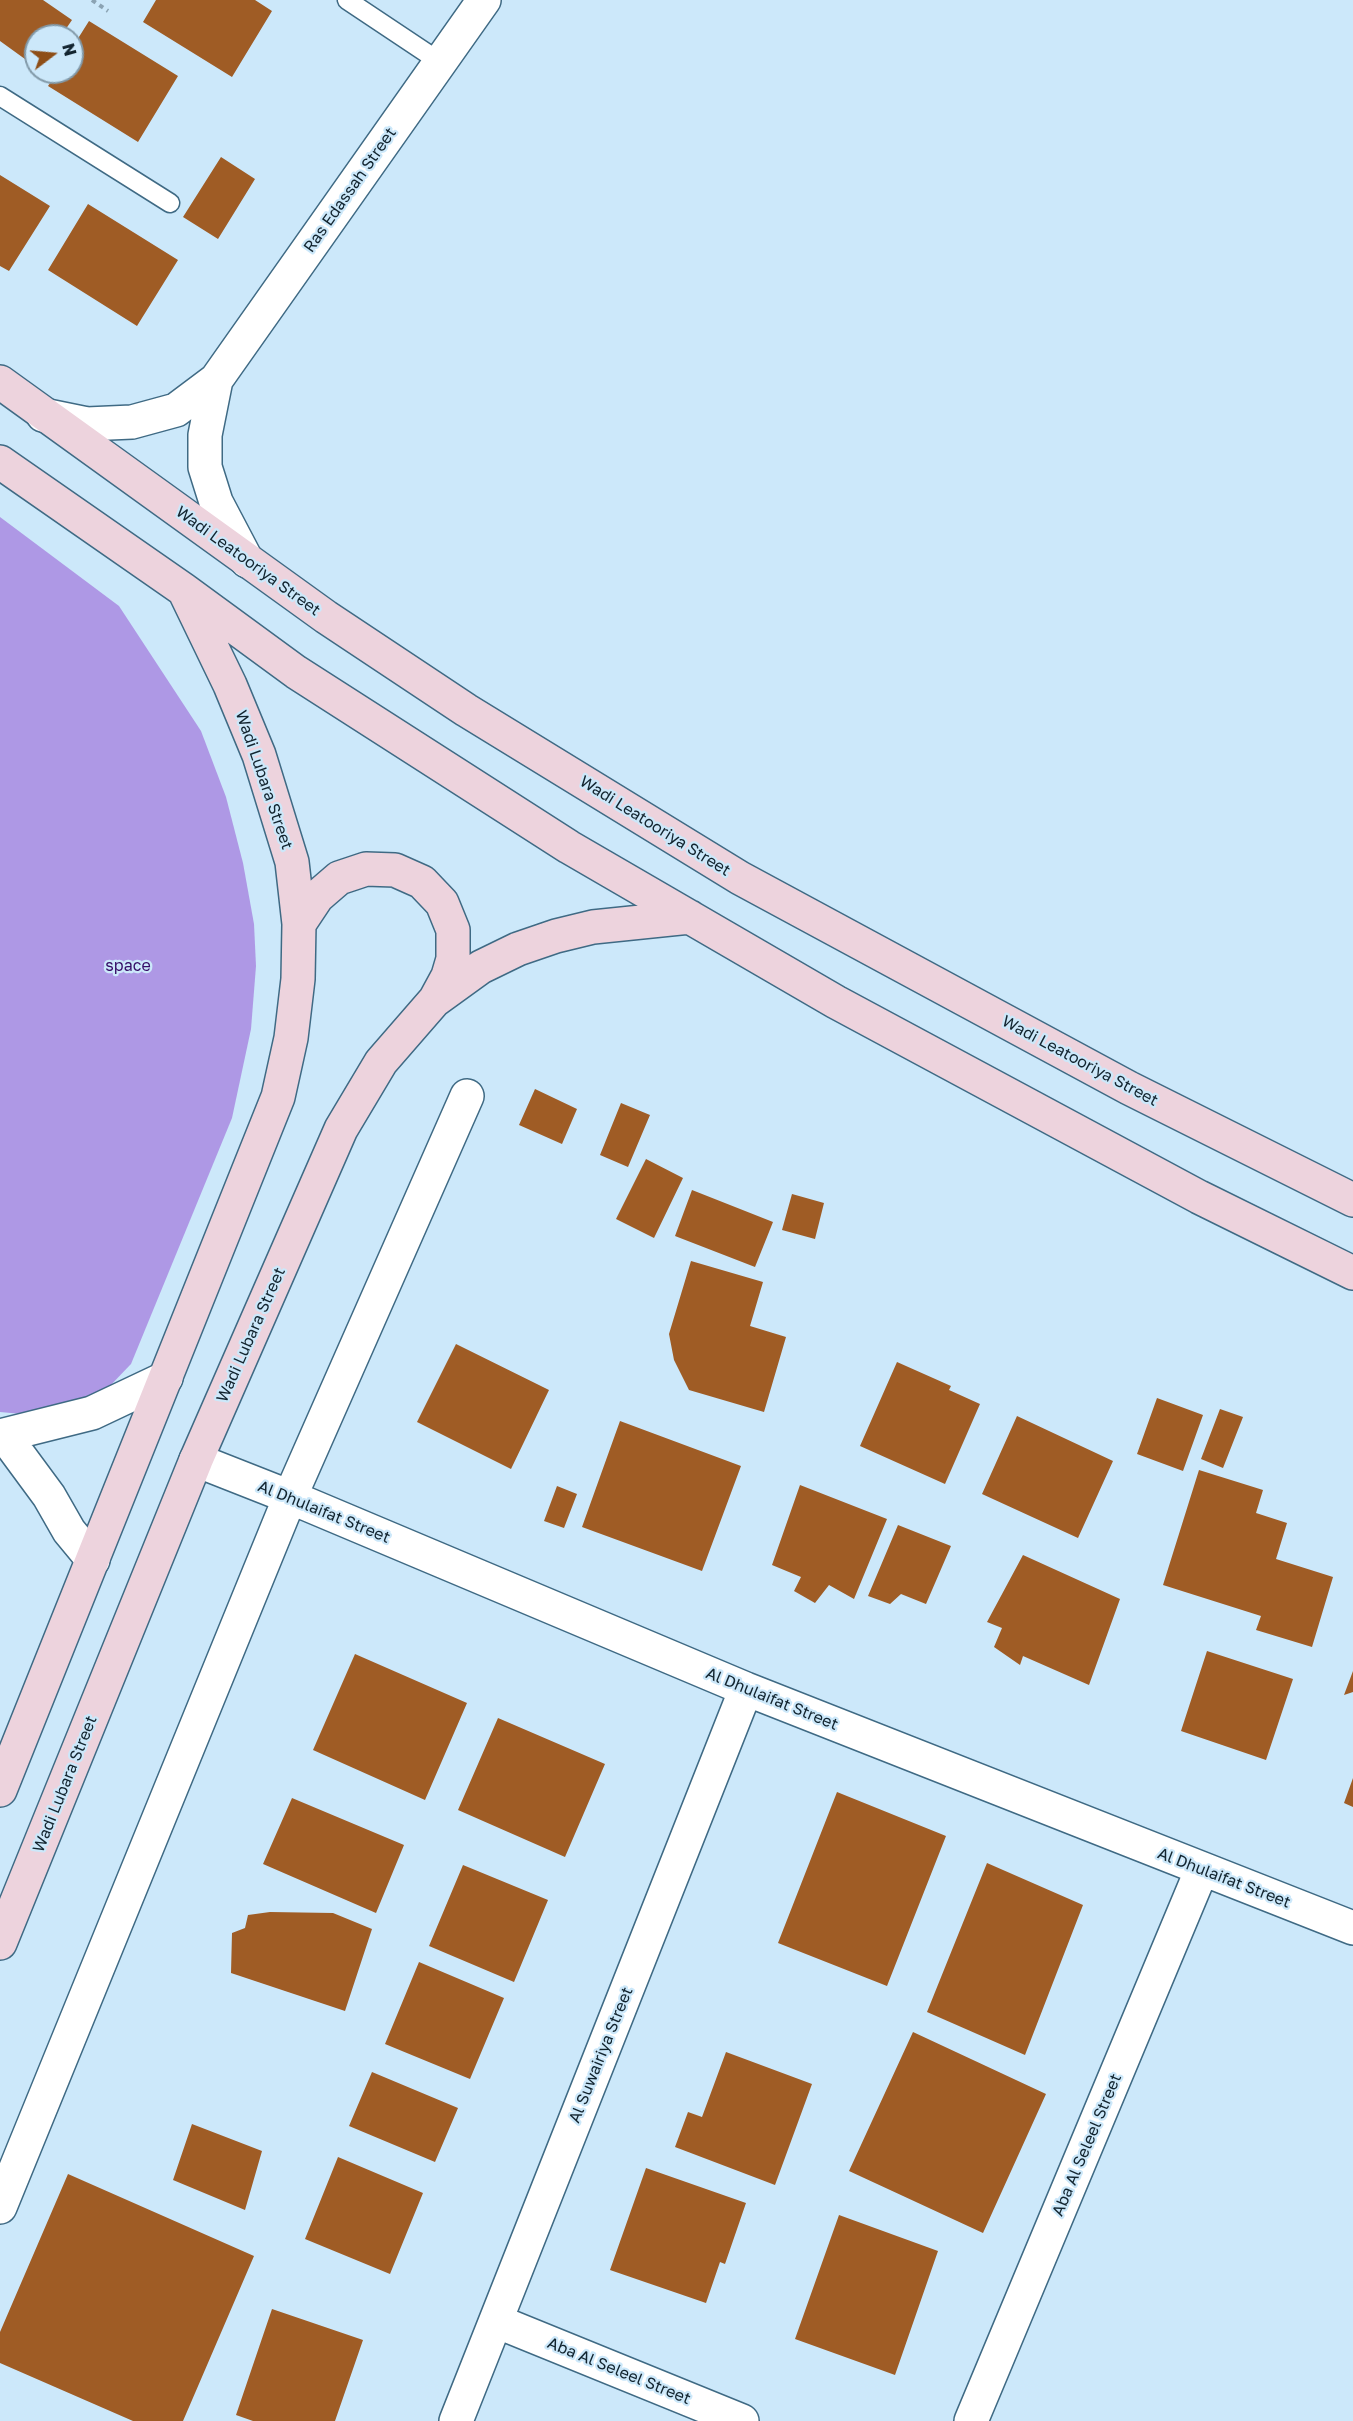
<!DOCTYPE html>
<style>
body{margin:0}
#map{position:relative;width:1353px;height:2421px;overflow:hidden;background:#cce8fa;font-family:"Golos Text",sans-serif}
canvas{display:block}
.north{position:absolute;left:24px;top:24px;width:60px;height:60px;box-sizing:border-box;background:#cce8fa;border:2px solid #829aa9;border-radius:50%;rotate:74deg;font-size:16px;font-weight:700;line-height:24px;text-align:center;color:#12242f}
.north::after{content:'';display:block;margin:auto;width:21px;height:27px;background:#8e4e16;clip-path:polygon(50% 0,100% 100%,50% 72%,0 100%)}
</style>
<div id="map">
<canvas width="1353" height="2421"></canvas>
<div class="north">N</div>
</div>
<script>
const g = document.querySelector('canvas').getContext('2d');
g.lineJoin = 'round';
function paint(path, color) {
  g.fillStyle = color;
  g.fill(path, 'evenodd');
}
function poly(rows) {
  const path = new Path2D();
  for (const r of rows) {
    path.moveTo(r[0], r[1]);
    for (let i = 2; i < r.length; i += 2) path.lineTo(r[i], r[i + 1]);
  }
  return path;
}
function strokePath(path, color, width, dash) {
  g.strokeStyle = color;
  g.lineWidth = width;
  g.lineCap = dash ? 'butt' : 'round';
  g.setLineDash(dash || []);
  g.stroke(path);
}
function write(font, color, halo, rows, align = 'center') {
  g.font = font + ' "Golos Text",sans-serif';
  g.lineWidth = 4.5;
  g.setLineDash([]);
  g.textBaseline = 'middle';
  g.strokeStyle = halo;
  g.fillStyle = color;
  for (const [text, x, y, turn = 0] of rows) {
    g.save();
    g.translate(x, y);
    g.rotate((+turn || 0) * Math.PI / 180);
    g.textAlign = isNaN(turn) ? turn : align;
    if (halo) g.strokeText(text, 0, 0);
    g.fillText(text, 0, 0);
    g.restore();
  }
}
const forest = poly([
 [0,517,119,606,201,731,226,797,243,863,254,924,256,966,251,1029,232,1118,131,1364,107,1389,73,1404,33,1415,0,1412]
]);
const building = poly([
 [0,0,43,0,72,20,61,36,36,36,36,67,0,41],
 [156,0,255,0,272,11,232,77,143,22],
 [89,21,178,76,138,142,48,86,57,72,72,72,72,48],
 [221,157,255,179,218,239,183,217],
 [0,175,50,206,9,271,0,266],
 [88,204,178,260,137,326,48,270],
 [535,1089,577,1109,562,1144,519,1125],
 [621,1103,650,1115,628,1167,600,1155],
 [646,1159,683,1178,654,1238,616,1219],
 [692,1190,773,1222,755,1267,675,1236],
 [792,1194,824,1203,815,1239,782,1230],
 [691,1261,763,1282,750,1326,786,1337,764,1412,689,1390,674,1360,669,1334],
 [456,1344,549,1390,511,1469,417,1422],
 [897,1362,951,1386,949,1390,980,1404,945,1484,860,1446],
 [1157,1398,1203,1415,1183,1471,1137,1454],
 [1220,1409,1243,1417,1223,1468,1201,1459],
 [1017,1416,1113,1461,1078,1538,982,1494],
 [620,1421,741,1466,702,1571,582,1527],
 [1199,1470,1263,1490,1256,1513,1287,1523,1276,1559,1333,1577,1312,1647,1256,1630,1261,1616,1163,1585],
 [800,1485,887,1519,854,1599,829,1585,815,1603,794,1591,801,1577,772,1565],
 [557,1486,577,1494,564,1528,544,1521],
 [898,1525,951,1546,926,1604,901,1594,890,1604,868,1596],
 [1023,1555,1120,1599,1089,1685,1023,1656,1020,1665,994,1647,1002,1628,987,1622],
 [1207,1651,1293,1679,1266,1760,1181,1731],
 [355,1654,467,1703,425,1800,313,1750],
 [1353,1671,1353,1692,1344,1695],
 [498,1718,605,1764,565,1857,458,1810],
 [1353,1778,1353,1807,1344,1803],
 [837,1792,946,1836,887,1986,778,1943],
 [292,1798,404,1845,376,1913,263,1864],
 [987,1863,1083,1905,1025,2055,927,2012],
 [463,1865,548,1900,514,1982,429,1946],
 [270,1912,333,1913,372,1929,345,2011,231,1973,232,1933,245,1928,248,1915],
 [419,1962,504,1998,470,2079,385,2044],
 [913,2032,1046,2094,983,2233,849,2171],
 [726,2052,812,2084,775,2185,675,2147,688,2112,702,2117],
 [372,2072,458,2108,435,2162,349,2126],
 [192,2124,262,2151,245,2210,173,2180],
 [338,2157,423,2193,390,2274,305,2239],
 [646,2168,746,2203,725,2264,720,2262,706,2303,610,2270],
 [68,2174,254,2256,183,2421,133,2421,0,2363,0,2332],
 [839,2215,938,2251,895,2375,795,2339],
 [272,2309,363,2340,335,2421,253,2421,236,2415]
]);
const path = poly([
 [92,0,108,11]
]);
const lane = poly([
 [347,0,440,62],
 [0,96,170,203]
]);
const street = poly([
 [216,380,205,435,205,467,216,502,247,561],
 [43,415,87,424,132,422,176,410,216,380,484,0],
 [4,1435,92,1413,166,1378],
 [4,1435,49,1496,69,1531,93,1560],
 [196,1460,290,1497,746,1689,1353,1928],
 [0,2207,290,1497,467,1096],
 [496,2321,742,2421],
 [456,2421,746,1689],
 [971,2421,1202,1869]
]);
const secondary = poly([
 [0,382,326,617,466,710,740,878,1129,1088,1353,1200],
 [0,462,184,590,296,672,569,847,836,1002,1199,1197,1353,1273],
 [299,924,317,897,339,878,366,869,395,870,422,882,442,903,453,930,453,959,448,976,435,1000],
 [0,1790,278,1097,291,1038,298,979,299,924,292,862,259,755,230,685,186,594],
 [0,1943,196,1460,341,1129,381,1062,434,1001,481,967,518,949,556,936,593,927,690,917]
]);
const streetNames = [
 ["Ras Edassah Street",350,190,-55],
 ["Wadi Leatooriya Street",248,561,36],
 ["Wadi Lubara Street",264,780,71],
 ["Wadi Leatooriya Street",655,826,32],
 ["Wadi Leatooriya Street",1080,1061,28],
 ["Wadi Lubara Street",251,1335,-66],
 ["Al Dhulaifat Street",324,1512,22],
 ["Al Dhulaifat Street",772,1699,22],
 ["Wadi Lubara Street",65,1784,-68],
 ["Al Dhulaifat Street",1224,1878,21],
 ["Al Suwairiya Street",601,2055,-68],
 ["Aba Al Seleel Street",1087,2145,-67],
 ["Aba Al Seleel Street",619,2371,22]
];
const parkNames = [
 ["space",128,966]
];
paint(forest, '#ae98e5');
paint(building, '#9f5c25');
strokePath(lane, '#3f6a84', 21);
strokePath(street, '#3f6a84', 36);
strokePath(secondary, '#3f6a84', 36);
strokePath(path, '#8ba3b3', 4, [4.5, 4.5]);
strokePath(lane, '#fff', 18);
strokePath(street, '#fff', 33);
strokePath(secondary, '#edd3dd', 33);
write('16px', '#12242f', '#cce8fa', streetNames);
write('16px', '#360d67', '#cce8fa', parkNames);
</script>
